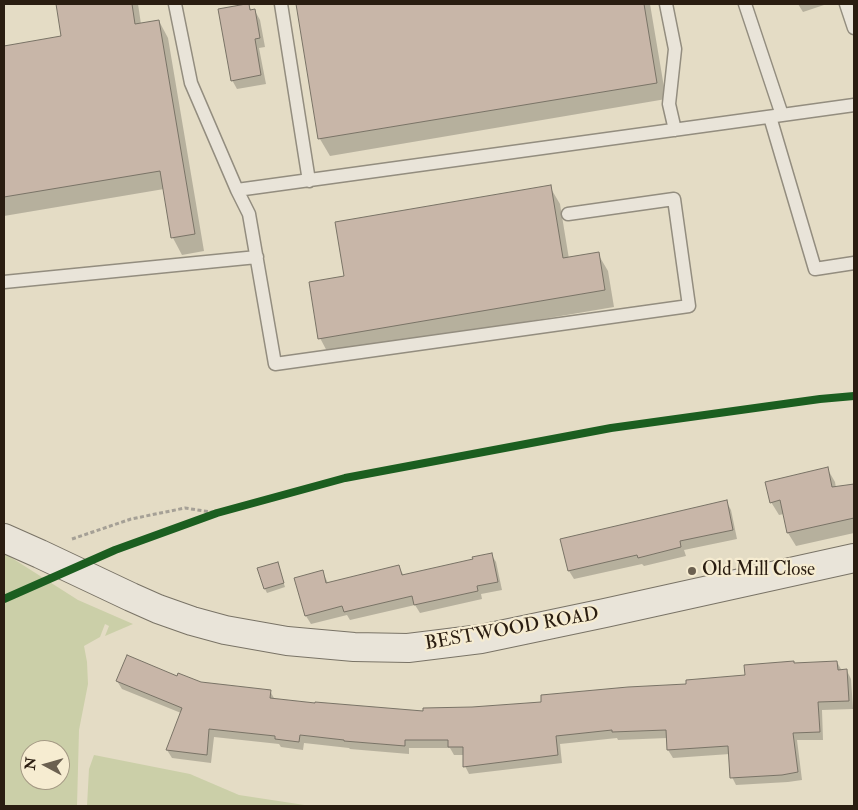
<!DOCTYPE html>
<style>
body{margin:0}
#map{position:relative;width:858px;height:810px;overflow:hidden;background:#e4dcc5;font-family:"IM FELL Double Pica",serif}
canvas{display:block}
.frame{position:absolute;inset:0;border:5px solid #2a1d11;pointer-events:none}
.north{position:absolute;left:20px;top:740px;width:50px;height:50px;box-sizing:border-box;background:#f6ecd1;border:1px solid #a49984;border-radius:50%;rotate:276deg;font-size:14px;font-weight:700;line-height:20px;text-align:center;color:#2a1d11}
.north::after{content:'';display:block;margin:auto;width:18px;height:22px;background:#6b6050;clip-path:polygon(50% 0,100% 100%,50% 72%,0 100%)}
</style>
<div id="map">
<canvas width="858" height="810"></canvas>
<div class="frame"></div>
<div class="north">N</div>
</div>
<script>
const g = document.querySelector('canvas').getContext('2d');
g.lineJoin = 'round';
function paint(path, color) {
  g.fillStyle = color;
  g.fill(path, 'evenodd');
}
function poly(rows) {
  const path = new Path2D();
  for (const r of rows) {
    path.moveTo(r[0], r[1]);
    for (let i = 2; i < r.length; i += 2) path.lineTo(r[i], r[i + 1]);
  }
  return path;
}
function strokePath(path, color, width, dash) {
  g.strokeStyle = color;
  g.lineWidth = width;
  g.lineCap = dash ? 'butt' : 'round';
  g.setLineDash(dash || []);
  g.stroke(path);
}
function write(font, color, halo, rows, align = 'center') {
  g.font = font + ' "IM FELL Double Pica",serif';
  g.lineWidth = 4.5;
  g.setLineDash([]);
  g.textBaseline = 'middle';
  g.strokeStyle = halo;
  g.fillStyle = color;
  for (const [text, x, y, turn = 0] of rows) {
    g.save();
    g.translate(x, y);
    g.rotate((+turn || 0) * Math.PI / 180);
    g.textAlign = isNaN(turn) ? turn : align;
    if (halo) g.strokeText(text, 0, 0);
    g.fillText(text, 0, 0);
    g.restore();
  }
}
const green = poly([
 [4,553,78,600,133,624,105,636,109,626,105,624,100,637,84,646,87,662,88,684,79,730,77,806,4,806],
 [30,750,60,750,60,780,30,780],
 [94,755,190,774,239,795,311,806,87,806,89,769]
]);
const shadow = poly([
 [57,4,138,4,141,24,159,21,168,38,204,251,182,255,173,238,164,189,4,216,4,47,63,37],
 [297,4,650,4,666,99,330,156,320,139],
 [798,4,827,4,803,12],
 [248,5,252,11,255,11,260,20,265,47,259,48,266,84,237,89,232,80],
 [550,187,560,204,569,259,598,254,608,271,614,307,329,355,320,338],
 [827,468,835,482,836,488,854,485,854,533,796,546,788,533,784,514,779,515,771,502],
 [726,501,731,510,737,539,684,550,686,556,644,566,642,564,574,579,569,571],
 [491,554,496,562,502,590,481,594,482,599,420,613,415,605,350,620,347,615,311,624,306,616,296,578,322,571,328,583,399,567,404,576,474,560],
 [279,568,285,587,267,593,265,589],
 [837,662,842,671,847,671,851,679,853,709,822,710,823,740,797,740,802,780,788,782,736,785,732,777,730,754,673,758,668,750,667,738,618,740,617,738,560,744,562,763,469,774,465,766,465,755,454,755,450,748,409,748,409,754,350,749,349,748,304,743,303,750,281,747,279,744,214,737,211,763,172,758,167,750,181,713,122,689,117,681,178,677,201,684,270,691,275,700,424,712,543,704,746,676,794,664]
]);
const building = poly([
 [56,4,132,4,135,24,159,20,195,234,171,238,160,171,4,197,4,46,61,36,56,4],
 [246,4,249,4,250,10,255,9,260,38,255,39,261,75,231,81,218,9,246,4],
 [296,4,644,4,657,83,318,139,296,4],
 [551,185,563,258,599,252,605,290,318,339,309,282,344,276,335,222,551,185],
 [828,467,832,487,854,484,854,518,787,533,780,500,770,503,765,482,828,467],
 [727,500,733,530,680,541,681,547,638,558,637,555,568,571,560,539,727,500],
 [492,553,498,582,477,586,478,591,414,605,412,596,344,612,342,606,305,616,294,578,323,570,326,583,399,565,402,575,473,559,472,557,492,553],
 [278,562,284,583,264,589,257,568,278,562],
 [127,655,177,676,178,673,201,682,271,690,270,698,315,703,315,702,423,711,423,708,472,707,541,702,541,695,628,687,686,684,686,680,745,675,744,665,794,661,794,663,837,661,838,670,847,669,849,701,818,702,820,732,793,733,798,772,782,775,730,778,728,746,667,750,666,730,612,732,612,730,556,736,558,755,463,767,463,747,448,747,448,740,405,740,405,746,344,741,344,740,300,735,299,742,275,739,275,736,209,729,207,755,166,750,182,708,116,681,127,655]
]);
const path = poly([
 [72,539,131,519,185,508,217,513]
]);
const service = poly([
 [175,4,191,83,237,190,249,214,275,364,689,306,674,199,568,214],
 [281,4,309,181],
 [666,4,675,49,669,104,675,130],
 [846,4,854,28],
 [782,115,854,105],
 [770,117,815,269,854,263],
 [237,190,782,115,745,4],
 [4,282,257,257]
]);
const secondary = poly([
 [4,538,40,554,131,597,158,609,192,621,225,630,287,641,354,647,408,648,481,639,605,613,854,558]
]);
const cycleway = poly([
 [4,599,115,550,217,513,345,478,611,428,820,399,854,396]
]);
const markers = [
 [692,571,5,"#6b6050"]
];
const poiNames = [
 ["Old Mill Close",702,571]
];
const streetNames = [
 ["BESTWOOD ROAD",512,630,-10]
];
paint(green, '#cbcfa8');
paint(shadow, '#0003');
paint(building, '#c8b6a8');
strokePath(building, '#797366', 1);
strokePath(service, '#938d7f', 15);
strokePath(secondary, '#797366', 30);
strokePath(path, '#a5a096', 3, [4, 2.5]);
strokePath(service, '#e9e4d9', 12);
strokePath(secondary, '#e9e4d9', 28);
strokePath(cycleway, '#1b5e20', 8);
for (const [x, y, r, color] of markers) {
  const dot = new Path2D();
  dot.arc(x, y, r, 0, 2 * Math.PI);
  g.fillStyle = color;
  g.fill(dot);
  strokePath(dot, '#f6ecd1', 2);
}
write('19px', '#2a1d11', '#f6ecd1', poiNames, 'left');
write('19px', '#2a1d11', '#f6ecd1', streetNames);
</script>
